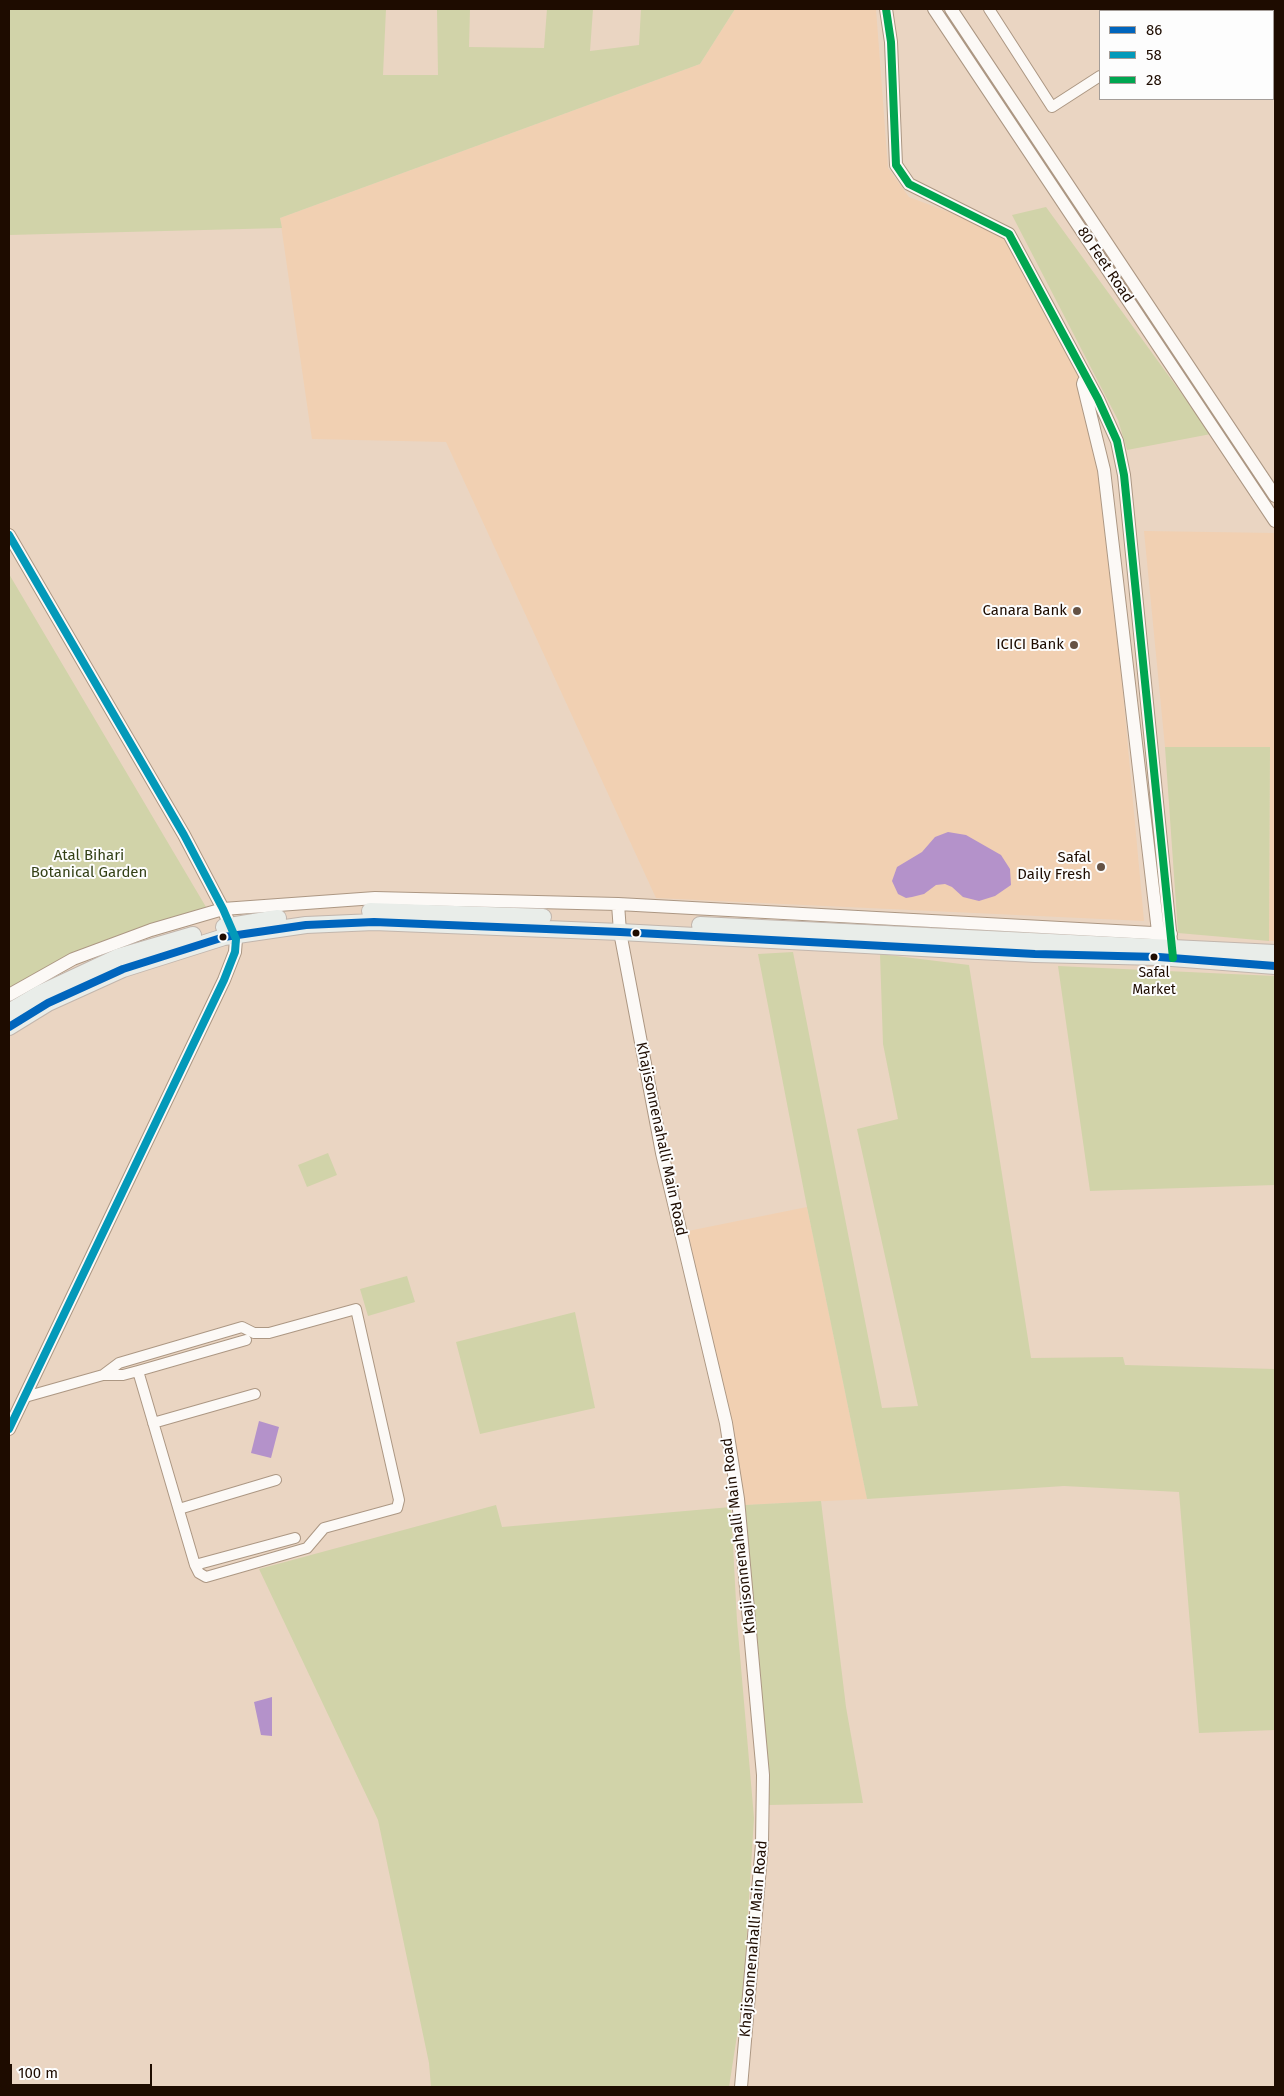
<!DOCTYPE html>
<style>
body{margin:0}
#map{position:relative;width:1284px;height:2096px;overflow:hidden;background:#ead5c2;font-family:"Fira Sans",sans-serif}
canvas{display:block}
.frame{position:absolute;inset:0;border:10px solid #1e0c00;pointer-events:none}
.legend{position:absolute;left:1099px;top:10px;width:175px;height:90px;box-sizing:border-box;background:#fdfdfd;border:1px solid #a49d98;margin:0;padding:6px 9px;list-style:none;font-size:15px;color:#1e0c00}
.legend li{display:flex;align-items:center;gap:10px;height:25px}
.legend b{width:25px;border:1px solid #a49d98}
.scale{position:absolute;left:10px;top:2064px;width:142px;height:22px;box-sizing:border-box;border:2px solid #1e0c00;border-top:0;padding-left:6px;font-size:15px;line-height:18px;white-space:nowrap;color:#1e0c00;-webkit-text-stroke:4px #fdfdfd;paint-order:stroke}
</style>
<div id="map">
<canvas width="1284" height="2096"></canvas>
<div class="frame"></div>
<ul class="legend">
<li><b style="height:6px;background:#0065bd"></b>86</li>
<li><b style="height:6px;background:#0399b9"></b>58</li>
<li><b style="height:6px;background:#00a651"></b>28</li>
</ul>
<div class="scale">100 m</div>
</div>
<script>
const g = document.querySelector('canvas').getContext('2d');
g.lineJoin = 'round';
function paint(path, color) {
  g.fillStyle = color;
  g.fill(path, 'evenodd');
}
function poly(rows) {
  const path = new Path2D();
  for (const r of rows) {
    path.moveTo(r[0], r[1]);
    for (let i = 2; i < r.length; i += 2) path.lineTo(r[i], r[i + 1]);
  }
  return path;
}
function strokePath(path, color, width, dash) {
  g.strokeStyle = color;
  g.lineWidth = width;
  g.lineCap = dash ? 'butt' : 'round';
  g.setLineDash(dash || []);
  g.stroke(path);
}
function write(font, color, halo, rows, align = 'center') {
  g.font = font + ' "Fira Sans",sans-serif';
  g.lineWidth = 4;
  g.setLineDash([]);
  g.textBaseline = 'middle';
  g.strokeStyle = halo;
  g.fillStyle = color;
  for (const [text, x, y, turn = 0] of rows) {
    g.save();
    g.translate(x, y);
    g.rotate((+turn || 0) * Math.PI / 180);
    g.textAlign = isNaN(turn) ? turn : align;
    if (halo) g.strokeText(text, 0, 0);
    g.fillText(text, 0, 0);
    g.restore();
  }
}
const built = poly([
 [735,9,876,9,888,168,909,197,988,227,1012,244,1079,377,1104,487,1144,921,656,898,446,442,312,439,280,218,700,64],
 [1144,531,1275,533,1275,941,1269,941,1270,747,1165,747],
 [807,1207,867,1499,745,1505,688,1231]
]);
const green = poly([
 [9,9,386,9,383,75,438,75,437,9,470,9,469,47,544,48,547,9,593,9,590,51,639,45,641,9,735,9,700,64,280,218,282,228,9,235],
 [1046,207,1211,434,1127,450,1118,420,1012,215],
 [9,574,206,907,67,956,9,988],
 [1165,747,1270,747,1269,941,1178,933],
 [793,952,882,1408,918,1406,857,1129,898,1119,883,1044,880,954,969,965,1031,1358,1123,1357,1125,1365,1275,1369,1275,1730,1199,1733,1179,1492,1064,1486,867,1499,807,1207,758,954],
 [1058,966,1275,976,1275,1185,1090,1191],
 [328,1153,337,1175,307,1187,298,1165],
 [407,1276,415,1302,368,1316,360,1289],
 [575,1312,595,1408,480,1434,456,1342],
 [821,1501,846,1707,863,1803,769,1805,745,1505],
 [496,1505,502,1527,731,1507,737,1621,754,1818,743,1997,729,2087,431,2087,429,2063,378,1820,259,1569]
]);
const water = poly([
 [948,832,966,835,1001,855,1010,869,1011,885,995,896,979,901,963,897,952,887,945,884,936,885,924,894,912,897,906,898,898,894,892,881,897,867,922,852,935,837],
 [259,1421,279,1427,271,1458,251,1453],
 [272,1697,272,1736,261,1735,254,1702]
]);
const minor = poly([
 [989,9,1052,107,1100,76],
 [1199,11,1203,9],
 [103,1375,119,1363,242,1327,254,1333,269,1333,356,1309,399,1500,397,1508,324,1528,307,1548,206,1577,199,1573,195,1565,138,1371],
 [25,1397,103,1375,123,1375,138,1371,246,1340],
 [153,1423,255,1394],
 [179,1509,276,1480],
 [195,1565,295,1538]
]);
const tertiary = poly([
 [886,9,891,42,896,165,909,184,1009,234,1098,399,1117,441,1124,475,1171,941],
 [934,9,1275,521],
 [951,9,1275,496],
 [1084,381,1083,384,1104,470,1159,940],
 [9,535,184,835,223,909,236,939,235,952,224,980,9,1429],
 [618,904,620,932,662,1153,726,1423,738,1499,763,1775,762,1844,741,2087],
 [9,995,73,959,151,930,223,909,375,898,618,904,1171,934]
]);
const primary = poly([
 [370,911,543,917],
 [700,925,1275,953],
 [224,927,278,918],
 [9,1012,41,993,118,957,193,935],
 [9,1027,48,1003,123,969,224,937,306,925,374,922,620,932,1035,954,1159,957,1275,966]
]);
const bus1 = poly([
 [9,1027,48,1003,123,969,224,937,306,925,374,922,620,932,1035,954,1159,957,1275,966]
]);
const bus2 = poly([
 [9,535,184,835,223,909,236,939,235,952,224,980,9,1429]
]);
const bus3 = poly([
 [886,9,891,42,896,165,909,184,1009,234,1098,399,1117,441,1124,475,1173,958]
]);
const markers = [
 [1077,611,5,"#655244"],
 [1074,645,5,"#655244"],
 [1101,867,5,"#655244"],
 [636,933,4.5,"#1e0c00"],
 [223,937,4.5,"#1e0c00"],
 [1154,957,4.5,"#1e0c00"]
];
const busNames = [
 ["Safal",1154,973],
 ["Market",1154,990]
];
const streetNames = [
 ["80 Feet Road",1105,265,56],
 ["Khajisonnenahalli Main Road",661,1139,78],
 ["Khajisonnenahalli Main Road",739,1536,-97],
 ["Khajisonnenahalli Main Road",754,1939,-85]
];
const poiNames = [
 ["Canara Bank",1067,611],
 ["ICICI Bank",1064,645],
 ["Safal",1091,858],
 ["Daily Fresh",1091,875]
];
const parkNames = [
 ["Atal Bihari",89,856],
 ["Botanical Garden",89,873]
];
paint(built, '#f1d0b2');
paint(green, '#d1d3a9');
paint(water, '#b492ca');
strokePath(minor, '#ac9783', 12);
strokePath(tertiary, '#ac9783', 14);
strokePath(primary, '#c2b6ad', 18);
strokePath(minor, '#fcf9f6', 10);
strokePath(tertiary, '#fcf9f6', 12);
strokePath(primary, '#e9ede9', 16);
strokePath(bus1, '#0065bd', 8);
strokePath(bus2, '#0399b9', 8);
strokePath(bus3, '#00a651', 8);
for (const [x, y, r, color] of markers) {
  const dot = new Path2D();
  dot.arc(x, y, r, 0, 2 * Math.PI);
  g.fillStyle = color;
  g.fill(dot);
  strokePath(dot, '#fdfdfd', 2);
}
write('14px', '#1e0c00', '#fdfdfd', busNames);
write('15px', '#1e0c00', '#fdfdfd', streetNames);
write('15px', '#1e0c00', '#fdfdfd', poiNames, 'right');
write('15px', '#334016', '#fdfdfd', parkNames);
</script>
